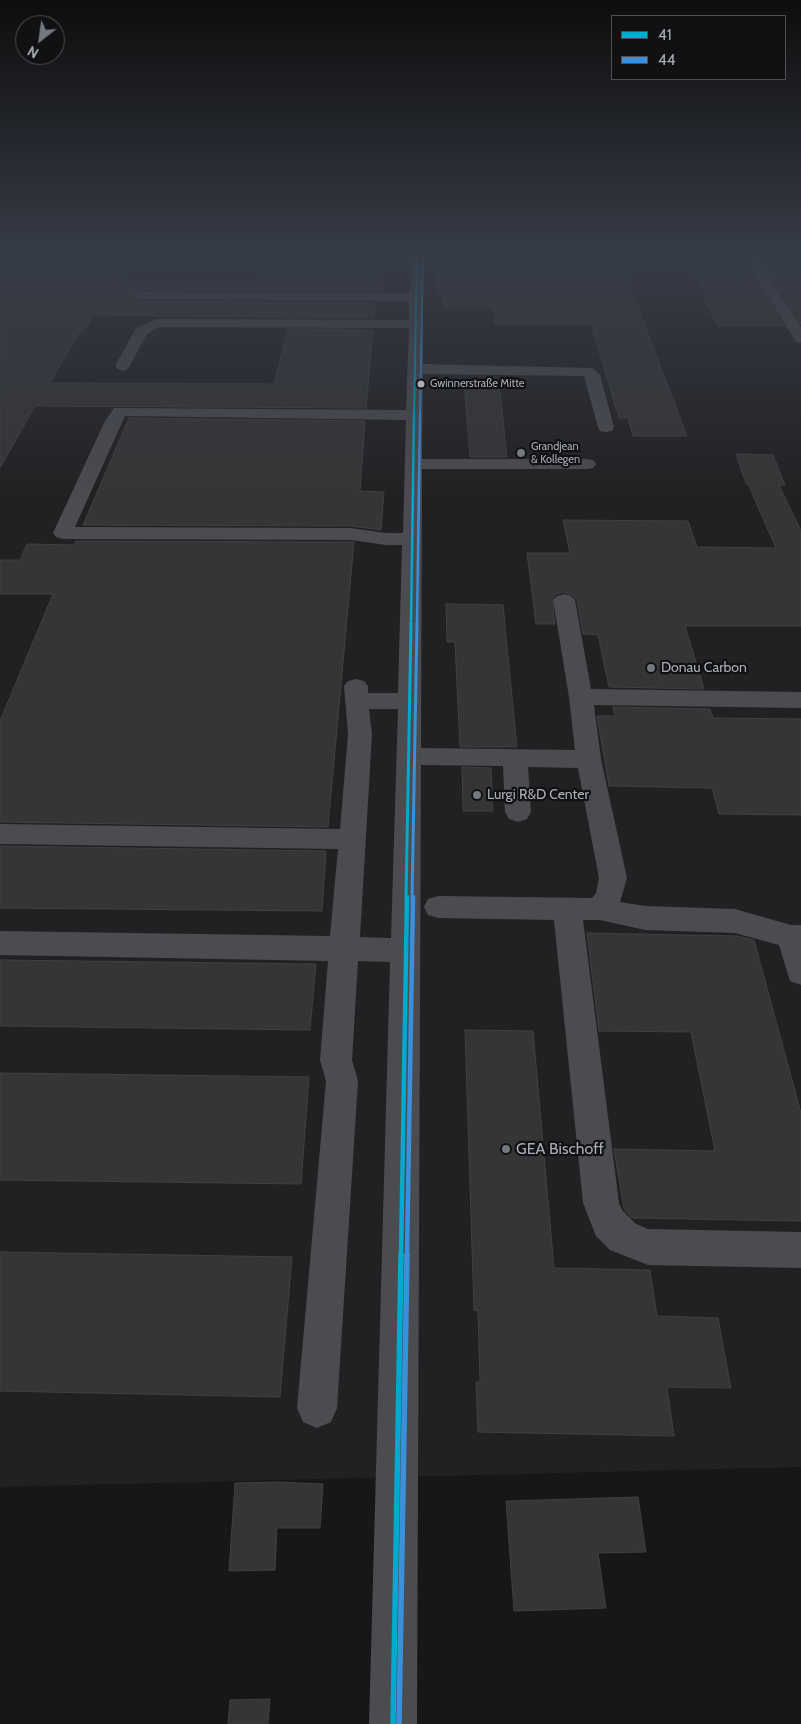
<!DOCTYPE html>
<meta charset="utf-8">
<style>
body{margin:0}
#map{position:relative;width:801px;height:1724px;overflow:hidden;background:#171717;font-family:Cabin,sans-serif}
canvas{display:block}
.legend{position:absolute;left:611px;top:15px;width:175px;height:65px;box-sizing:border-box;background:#111113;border:1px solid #4d4f55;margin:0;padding:6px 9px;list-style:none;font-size:15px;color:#a8adb8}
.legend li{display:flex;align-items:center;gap:10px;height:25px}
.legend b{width:25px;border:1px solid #4d4f55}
.north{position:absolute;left:15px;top:15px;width:50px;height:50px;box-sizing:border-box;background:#111113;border:1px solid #4d4f55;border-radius:50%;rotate:210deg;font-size:14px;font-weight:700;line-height:20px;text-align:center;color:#a8adb8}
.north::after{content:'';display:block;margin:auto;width:18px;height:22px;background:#757880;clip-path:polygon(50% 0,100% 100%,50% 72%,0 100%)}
</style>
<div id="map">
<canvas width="801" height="1724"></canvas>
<ul class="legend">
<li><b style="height:6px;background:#00a9ce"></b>41</li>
<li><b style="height:6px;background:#3a90db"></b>44</li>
</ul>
<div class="north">N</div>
</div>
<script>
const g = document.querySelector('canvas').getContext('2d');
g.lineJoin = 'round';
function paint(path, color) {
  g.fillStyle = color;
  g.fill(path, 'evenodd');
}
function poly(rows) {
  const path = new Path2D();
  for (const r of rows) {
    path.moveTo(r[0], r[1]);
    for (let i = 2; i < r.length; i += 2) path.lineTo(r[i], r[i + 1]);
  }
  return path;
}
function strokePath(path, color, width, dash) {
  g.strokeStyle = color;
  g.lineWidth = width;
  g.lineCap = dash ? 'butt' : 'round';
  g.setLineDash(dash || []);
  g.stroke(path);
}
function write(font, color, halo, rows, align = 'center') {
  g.font = font + ' Cabin,sans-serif';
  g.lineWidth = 4.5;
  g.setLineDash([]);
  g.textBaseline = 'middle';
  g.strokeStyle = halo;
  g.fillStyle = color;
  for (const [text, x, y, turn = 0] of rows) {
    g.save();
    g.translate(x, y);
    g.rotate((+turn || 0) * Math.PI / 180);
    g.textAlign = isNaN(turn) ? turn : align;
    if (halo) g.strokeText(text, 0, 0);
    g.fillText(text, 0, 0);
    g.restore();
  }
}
const built = poly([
 [0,255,801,255,801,1467,0,1487]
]);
const building = poly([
 [0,255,132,255,118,281,261,282,268,255,385,255,382,291,136,290,132,296,136,300,141,301,375,303,374,318,93,315,83,332,79,332,50,383,274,384,288,329,373,330,366,408,35,406,0,468,0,255],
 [437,255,462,255,462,262,584,262,582,255,607,255,613,273,625,273,687,436,633,436,628,418,619,418,591,324,495,324,493,307,444,307,443,293,438,293,437,255],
 [687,255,742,256,784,326,718,326,702,295,707,295,687,255],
 [758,257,791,257,801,271,801,324,758,257],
 [464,381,499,381,507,457,470,457,464,381],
 [129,418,365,421,360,491,384,492,381,530,351,526,83,525,129,418],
 [736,454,773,455,785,485,779,485,801,531,801,626,685,626,704,689,609,687,598,635,583,634,577,600,572,595,563,592,556,594,552,599,555,624,536,624,527,553,570,553,563,520,688,521,697,547,776,548,748,484,746,484,736,454],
 [76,541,354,542,328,827,0,822,0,721,53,594,0,594,0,560,20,560,27,544,74,545,76,541],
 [446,604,503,605,517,747,460,747,455,642,447,642,446,604],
 [613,707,710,709,713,718,801,719,801,815,719,814,712,788,609,786,597,716,615,716,613,707],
 [462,767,491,768,493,811,463,811,462,767],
 [0,846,326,851,322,911,0,908,0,846],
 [587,933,737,936,754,940,801,1113,801,1221,632,1218,624,1209,614,1149,715,1151,691,1032,599,1031,587,933],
 [0,960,316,964,310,1030,0,1026,0,960],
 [465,1030,533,1031,554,1268,650,1270,657,1316,718,1318,731,1388,667,1387,674,1436,478,1432,476,1382,480,1382,478,1311,474,1310,465,1030],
 [0,1073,309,1077,301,1184,0,1180,0,1073],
 [0,1252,292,1257,280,1397,0,1391,0,1252],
 [279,1482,323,1484,320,1528,277,1528,275,1570,229,1571,235,1483,279,1482],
 [638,1497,646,1552,598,1553,606,1608,514,1611,506,1501,638,1497],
 [270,1699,268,1724,228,1724,230,1700,270,1699]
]);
const minor = poly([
 [411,255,423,255,423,364,593,368,600,375,614,427,612,431,606,432,600,431,598,427,584,376,423,374,422,459,587,459,593,460,596,464,593,468,587,469,422,469,421,748,575,750,569,697,553,600,557,596,564,594,571,596,575,600,591,689,801,692,801,708,594,705,601,759,627,878,620,902,645,906,735,909,791,925,801,925,801,985,790,981,779,945,735,933,645,930,600,920,583,920,619,1203,622,1210,636,1224,648,1229,801,1232,801,1268,648,1265,610,1250,596,1236,583,1203,554,920,438,918,428,915,424,907,428,899,438,896,592,898,596,893,599,878,578,768,528,767,531,812,527,819,518,822,509,819,505,812,503,766,421,765,417,1724,369,1724,390,962,358,961,352,1060,358,1081,337,1408,331,1422,317,1428,303,1422,297,1408,326,1081,320,1060,328,961,0,955,0,931,330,936,338,849,0,844,0,824,340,829,348,734,344,686,348,681,356,679,364,681,368,686,368,693,398,693,402,545,386,545,351,540,63,539,56,537,53,533,105,421,114,408,406,410,409,328,159,327,147,334,128,369,123,371,118,369,115,366,136,328,156,319,409,320,409,301,141,299,136,298,134,295,136,292,410,293,411,255],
 [125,416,406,420,403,533,386,533,351,528,75,527,125,416],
 [369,709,398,709,391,938,360,937,372,734,369,709],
 [743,255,755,255,801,327,801,343,796,342,794,339,743,255]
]);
const bus1Far4 = poly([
 [414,415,417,255]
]);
const bus1Far3 = poly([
 [411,624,414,414]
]);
const bus1Far2 = poly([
 [406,898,411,623]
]);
const bus1Far1 = poly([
 [401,1256,407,897]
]);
const bus1 = poly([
 [393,1724,401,1255]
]);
const bus2Far4 = poly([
 [420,415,423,255]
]);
const bus2Far3 = poly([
 [417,624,420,414]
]);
const bus2Far2 = poly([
 [412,898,417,623]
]);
const bus2Far1 = poly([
 [407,1256,413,897]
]);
const bus2 = poly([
 [399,1724,407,1255]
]);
const markers = [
 [421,384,4.5,"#a8adb8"],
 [521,453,5,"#757880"],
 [651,668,5,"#757880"],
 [477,795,5,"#757880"],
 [506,1149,5,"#757880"]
];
const farBusnames = [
 ["Gwinnerstraße Mitte",430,384]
];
const farPoinames = [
 ["Grandjean",531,447],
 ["& Kollegen",531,460]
];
const poiNames = [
 ["Donau Carbon",661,668],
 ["Lurgi R&D Center",487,795]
];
const nearPoinames = [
 ["GEA Bischoff",516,1149]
];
paint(built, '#212123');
paint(building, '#353536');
strokePath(building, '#3f4043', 1);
paint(minor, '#4b4c50');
strokePath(bus1Far4, '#00a9ce', 2);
strokePath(bus1Far3, '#00a9ce', 2.5);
strokePath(bus1Far2, '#00a9ce', 3);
strokePath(bus1Far1, '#00a9ce', 4.5);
strokePath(bus1, '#00a9ce', 5.5);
strokePath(bus2Far4, '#3a90db', 2);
strokePath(bus2Far3, '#3a90db', 2.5);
strokePath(bus2Far2, '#3a90db', 3);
strokePath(bus2Far1, '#3a90db', 4.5);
strokePath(bus2, '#3a90db', 5.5);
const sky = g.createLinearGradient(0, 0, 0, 497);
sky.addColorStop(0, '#0d0d0d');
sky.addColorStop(0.51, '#363c47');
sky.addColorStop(1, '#363c4700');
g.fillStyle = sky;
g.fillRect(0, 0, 801, 497);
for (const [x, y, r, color] of markers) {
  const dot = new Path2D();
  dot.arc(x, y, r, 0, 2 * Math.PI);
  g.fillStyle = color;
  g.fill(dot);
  strokePath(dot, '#111113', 2);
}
write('11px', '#a8adb8', '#111113', farBusnames, 'left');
write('11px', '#a8adb8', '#111113', farPoinames, 'left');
write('14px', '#a8adb8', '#111113', poiNames, 'left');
write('16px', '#a8adb8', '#111113', nearPoinames, 'left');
</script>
